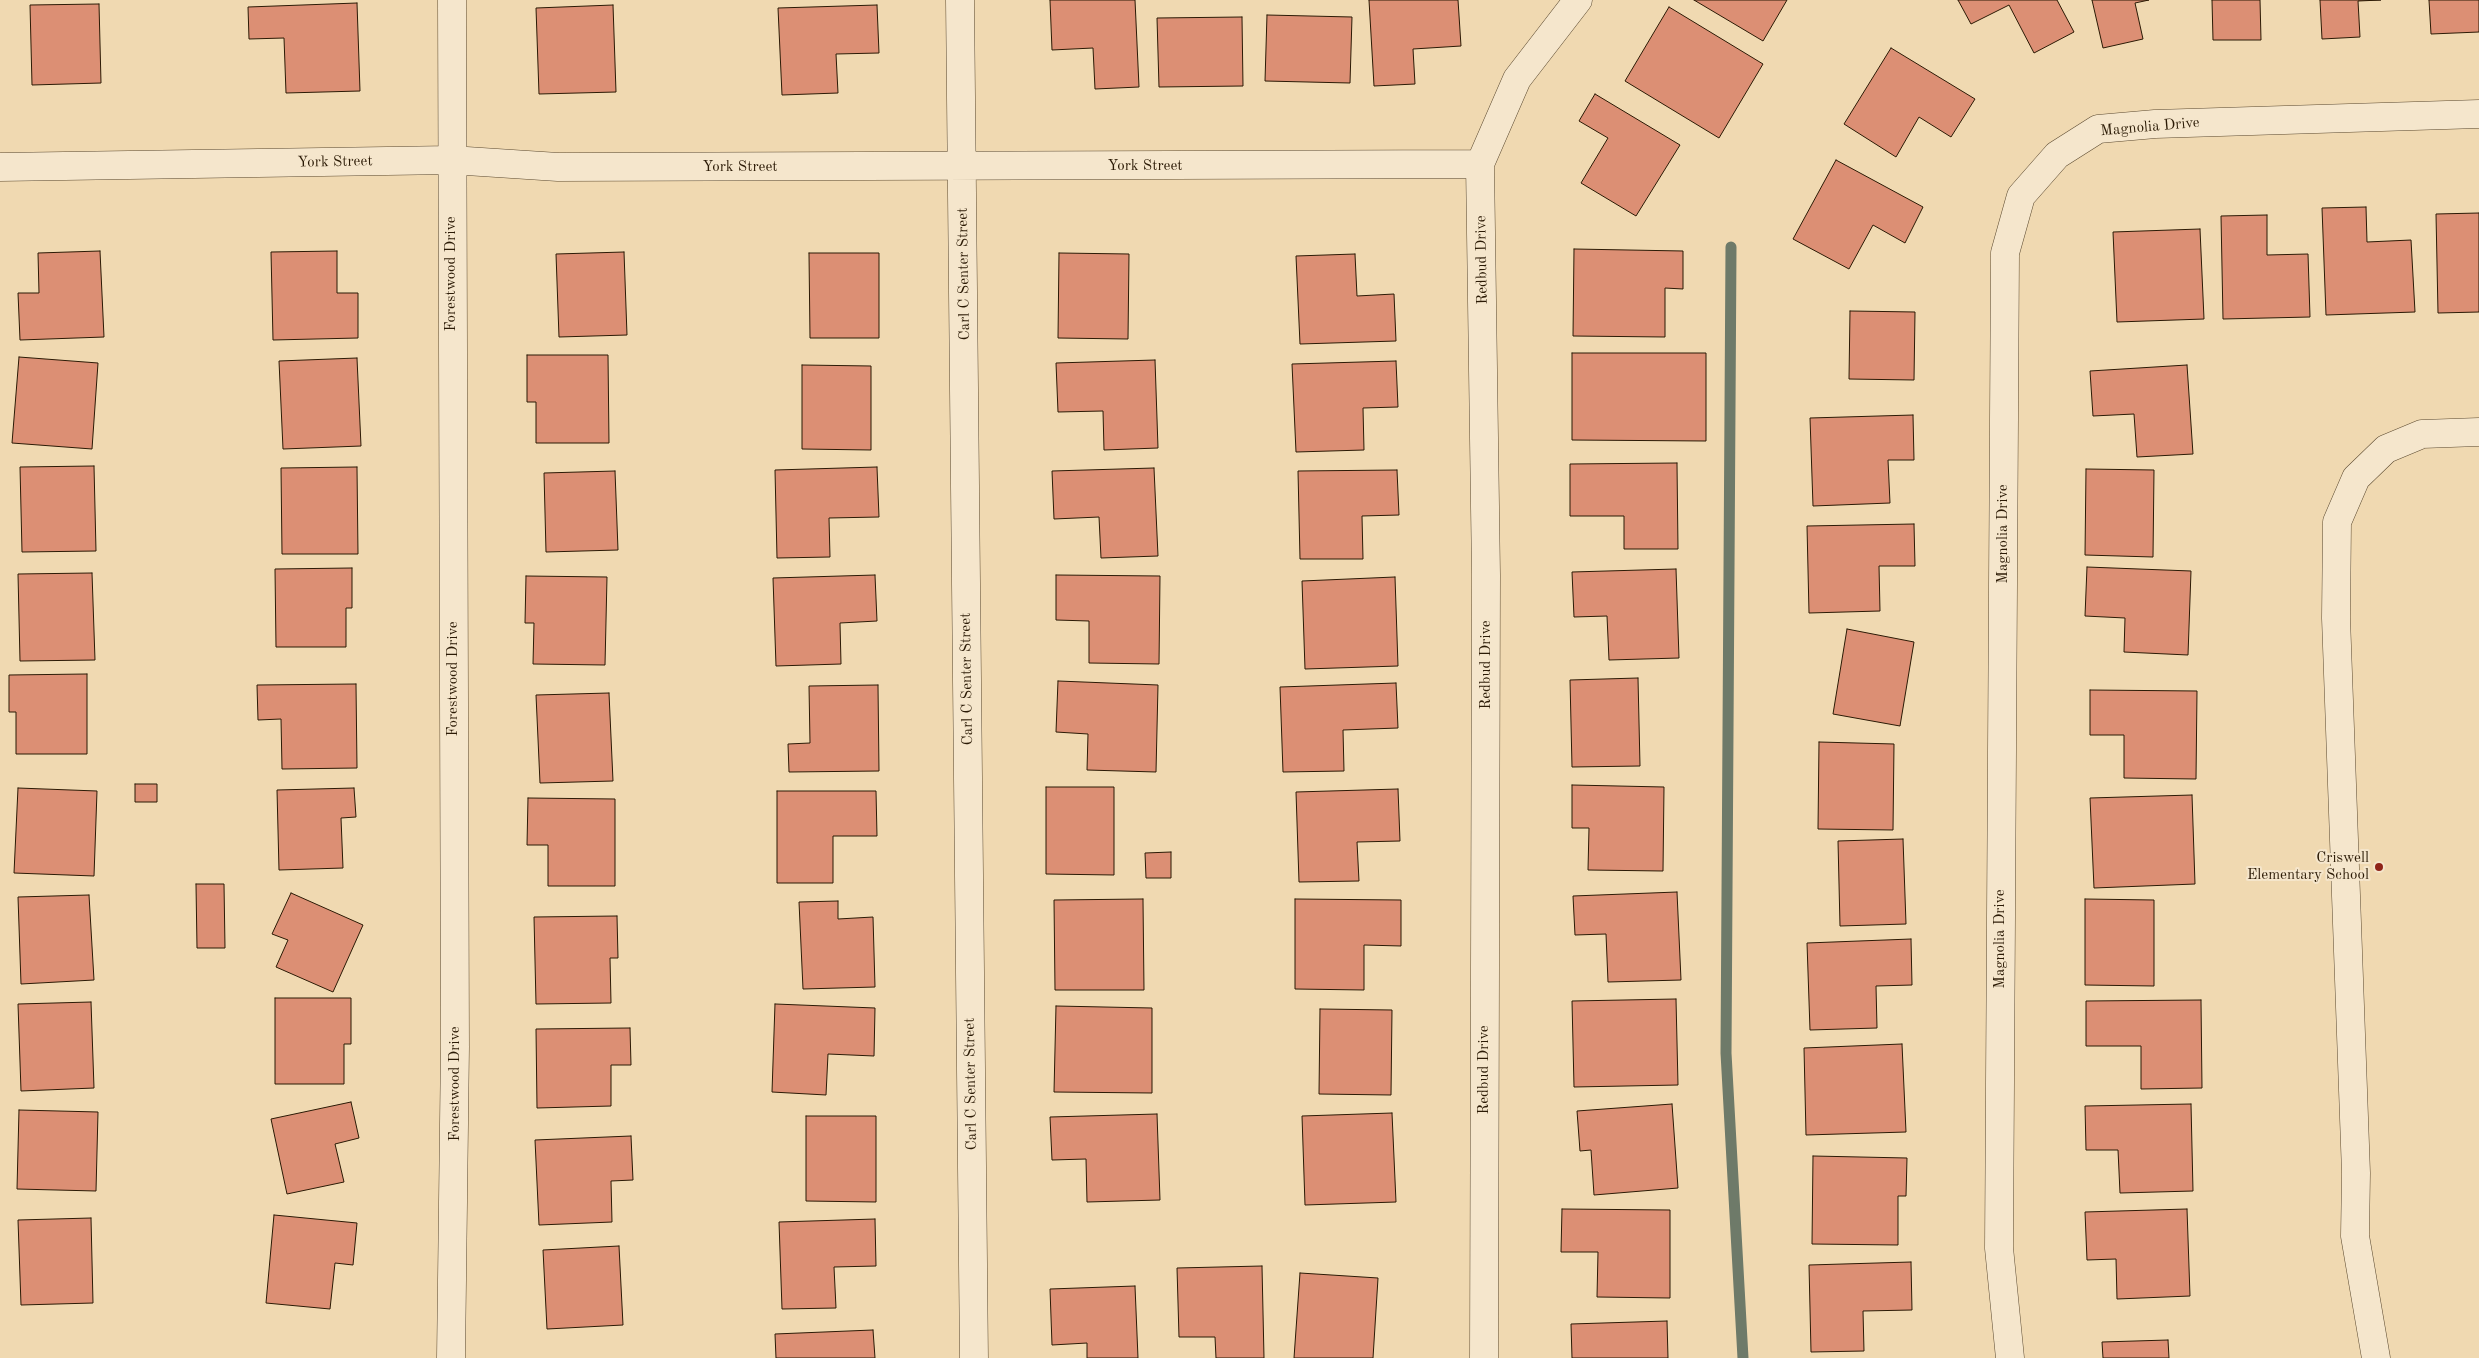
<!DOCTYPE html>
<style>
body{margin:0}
canvas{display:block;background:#f0d9b1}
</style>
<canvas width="2479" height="1358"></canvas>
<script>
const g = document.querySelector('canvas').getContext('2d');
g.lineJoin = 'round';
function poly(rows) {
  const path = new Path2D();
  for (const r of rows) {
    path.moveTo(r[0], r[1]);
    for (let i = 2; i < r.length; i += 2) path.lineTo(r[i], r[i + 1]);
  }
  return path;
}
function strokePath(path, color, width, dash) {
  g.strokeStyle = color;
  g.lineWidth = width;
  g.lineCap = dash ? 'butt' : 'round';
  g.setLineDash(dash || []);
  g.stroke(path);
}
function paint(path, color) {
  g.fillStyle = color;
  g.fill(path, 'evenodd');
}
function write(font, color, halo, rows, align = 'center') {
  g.font = font + ' "Old Standard TT",serif';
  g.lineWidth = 4;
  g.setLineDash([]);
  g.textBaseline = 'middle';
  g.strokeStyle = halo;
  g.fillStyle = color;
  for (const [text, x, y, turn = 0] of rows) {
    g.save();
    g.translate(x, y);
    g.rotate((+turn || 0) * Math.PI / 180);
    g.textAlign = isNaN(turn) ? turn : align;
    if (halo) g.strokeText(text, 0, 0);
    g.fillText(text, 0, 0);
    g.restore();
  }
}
const stream = poly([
 [1731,247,1726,1053,1743,1358]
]);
const building = poly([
 [1050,0,1135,0,1139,87,1095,89,1093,48,1052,50,1050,0],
 [1369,0,1458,0,1461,46,1413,49,1415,84,1374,86,1369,0],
 [1694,0,1787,0,1763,41,1694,0],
 [1958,0,2057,0,2074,32,2034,53,2009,5,1971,24,1958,0],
 [2092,0,2149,0,2135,3,2143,39,2103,48,2092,0],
 [2212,0,2260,0,2261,40,2213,40,2212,0],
 [2320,0,2381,0,2358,1,2360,37,2322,39,2320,0],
 [2429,0,2479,0,2479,32,2431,34,2429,0],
 [357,3,360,91,286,93,284,38,249,39,248,7,357,3],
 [99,4,101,83,32,85,30,5,99,4],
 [613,5,616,92,539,94,536,8,613,5],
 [877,5,879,53,836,54,838,93,782,95,778,8,877,5],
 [1669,7,1763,64,1719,138,1625,81,1669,7],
 [1267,15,1352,17,1350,83,1265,81,1267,15],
 [1242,17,1243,86,1159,87,1157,18,1242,17],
 [1891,48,1975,99,1951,137,1919,117,1896,157,1844,124,1891,48],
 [1595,94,1680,145,1636,216,1581,183,1608,138,1579,121,1595,94],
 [1836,160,1923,207,1905,243,1873,225,1849,269,1793,239,1836,160],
 [2366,207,2367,242,2411,240,2415,312,2326,315,2322,208,2366,207],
 [2479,213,2479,312,2438,313,2436,214,2479,213],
 [2267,215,2267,255,2308,254,2310,317,2223,319,2221,216,2267,215],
 [2200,229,2204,319,2117,322,2113,232,2200,229],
 [1574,249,1683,251,1683,289,1665,288,1665,337,1573,336,1574,249],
 [100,251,104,337,20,340,18,293,39,293,38,253,100,251],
 [337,251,337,293,358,293,358,338,273,340,271,252,337,251],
 [624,252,627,335,559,337,556,254,624,252],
 [809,253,879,253,879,338,810,338,809,253],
 [1059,253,1129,254,1128,339,1058,338,1059,253],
 [1355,254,1357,296,1394,294,1396,341,1300,344,1296,256,1355,254],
 [1850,311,1915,312,1914,380,1849,379,1850,311],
 [1572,353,1706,353,1706,441,1572,440,1572,353],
 [527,355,608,355,609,443,536,443,536,402,527,402,527,355],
 [19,357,98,363,92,449,12,443,19,357],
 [357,358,361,446,283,449,279,361,357,358],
 [1155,360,1158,448,1104,450,1103,411,1058,412,1056,363,1155,360],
 [1396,361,1398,407,1363,408,1364,450,1296,452,1292,364,1396,361],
 [802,365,871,366,871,450,802,449,802,365],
 [2187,365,2193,454,2137,457,2134,414,2093,416,2090,371,2187,365],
 [1913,415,1914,460,1888,460,1890,503,1813,506,1810,418,1913,415],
 [1677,463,1678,549,1624,549,1624,516,1570,516,1570,464,1677,463],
 [94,466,96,551,22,552,20,467,94,466],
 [357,467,358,554,282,554,281,468,357,467],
 [877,467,879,517,829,518,830,557,777,558,775,470,877,467],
 [1154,468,1158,556,1101,558,1099,517,1054,519,1052,471,1154,468],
 [2086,469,2154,470,2153,557,2085,555,2086,469],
 [1397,470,1399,515,1362,516,1363,559,1300,559,1298,471,1397,470],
 [615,471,618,550,546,552,544,473,615,471],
 [1914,524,1915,566,1879,566,1880,611,1809,613,1807,526,1914,524],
 [2087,567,2191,571,2188,655,2124,652,2125,618,2085,616,2087,567],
 [352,568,352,608,346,608,346,647,276,647,275,569,352,568],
 [1676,569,1679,658,1609,660,1607,616,1574,617,1572,572,1676,569],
 [92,573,95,660,20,661,18,574,92,573],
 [875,575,877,621,840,623,841,664,776,666,773,578,875,575],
 [1056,575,1160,576,1159,664,1089,663,1089,621,1056,620,1056,575],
 [526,576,607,577,605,665,533,664,534,623,525,623,526,576],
 [1395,577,1398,666,1305,669,1302,581,1395,577],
 [1847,629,1914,642,1900,726,1833,714,1847,629],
 [87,674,87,754,16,754,16,712,9,712,9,675,87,674],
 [1638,678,1640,766,1572,767,1570,680,1638,678],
 [1058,681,1158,685,1156,772,1087,770,1088,734,1056,732,1058,681],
 [1396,683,1398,728,1343,730,1344,771,1283,772,1280,687,1396,683],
 [356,684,357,768,282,769,281,719,258,720,257,685,356,684],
 [878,685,879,771,789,772,788,744,810,743,809,686,878,685],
 [2090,690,2197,691,2196,779,2124,778,2124,735,2090,735,2090,690],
 [609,693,613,781,540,783,536,695,609,693],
 [1819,742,1894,744,1893,830,1818,829,1819,742],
 [135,784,157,784,157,802,135,802,135,784],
 [1572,785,1664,787,1663,871,1588,870,1589,828,1572,828,1572,785],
 [1046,787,1114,787,1114,875,1046,874,1046,787],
 [18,788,97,791,94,876,14,873,18,788],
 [354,788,356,817,341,818,343,868,279,870,277,790,354,788],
 [1398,789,1400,841,1357,842,1359,881,1299,882,1296,792,1398,789],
 [777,791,876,791,877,836,833,836,833,883,777,883,777,791],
 [2192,795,2195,884,2094,888,2090,798,2192,795],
 [528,798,615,799,615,886,548,886,548,845,527,845,528,798],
 [1903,839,1906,924,1840,926,1838,841,1903,839],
 [1171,852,1171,878,1146,878,1145,853,1171,852],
 [196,884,224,884,225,948,197,948,196,884],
 [1677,892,1681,980,1608,982,1606,934,1575,935,1573,896,1677,892],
 [291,893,363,925,333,992,276,967,288,940,272,934,291,893],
 [89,895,94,980,21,984,18,897,89,895],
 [1143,899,1144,990,1055,990,1054,900,1143,899],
 [1295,899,1401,900,1401,946,1364,945,1364,990,1295,989,1295,899],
 [2085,899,2154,900,2154,986,2085,985,2085,899],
 [838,901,838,919,873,917,875,987,803,989,799,902,838,901],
 [617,916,618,958,610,958,611,1003,536,1004,534,917,617,916],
 [1911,939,1912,985,1876,986,1877,1028,1810,1030,1807,943,1911,939],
 [275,998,351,998,351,1044,344,1044,344,1084,275,1084,275,998],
 [1676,999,1678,1085,1574,1087,1572,1001,1676,999],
 [2201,1000,2202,1088,2141,1089,2141,1046,2086,1046,2086,1001,2201,1000],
 [91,1002,94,1088,21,1091,18,1004,91,1002],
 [775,1004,875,1008,874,1056,828,1054,826,1095,772,1092,775,1004],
 [1056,1006,1152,1008,1152,1093,1054,1092,1056,1006],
 [1320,1009,1392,1010,1391,1095,1319,1094,1320,1009],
 [630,1028,631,1065,611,1065,611,1106,537,1108,536,1029,630,1028],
 [1902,1044,1906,1132,1806,1135,1804,1048,1902,1044],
 [351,1102,359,1138,335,1144,344,1182,287,1194,271,1119,351,1102],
 [1672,1104,1678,1188,1594,1195,1591,1150,1580,1151,1577,1111,1672,1104],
 [2191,1104,2193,1191,2120,1193,2118,1150,2086,1150,2085,1106,2191,1104],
 [19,1110,98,1112,96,1191,17,1189,19,1110],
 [1392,1113,1396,1202,1305,1205,1302,1116,1392,1113],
 [1157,1114,1160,1200,1087,1202,1086,1159,1052,1160,1050,1117,1157,1114],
 [806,1116,876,1116,876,1202,806,1201,806,1116],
 [631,1136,633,1180,611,1181,612,1222,539,1225,535,1140,631,1136],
 [1813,1156,1907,1158,1906,1196,1898,1196,1898,1245,1812,1244,1813,1156],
 [1562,1209,1670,1210,1670,1298,1597,1297,1598,1252,1561,1252,1562,1209],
 [2187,1209,2190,1296,2117,1299,2116,1259,2087,1260,2085,1212,2187,1209],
 [274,1215,357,1223,353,1265,335,1263,330,1309,266,1303,274,1215],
 [91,1218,93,1303,21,1305,18,1220,91,1218],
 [875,1219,876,1266,834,1267,836,1308,782,1309,779,1222,875,1219],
 [619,1246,623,1325,547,1329,543,1250,619,1246],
 [1911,1262,1912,1310,1863,1311,1864,1351,1811,1352,1809,1265,1911,1262],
 [1262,1266,1264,1358,1216,1358,1215,1337,1179,1337,1177,1268,1262,1266],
 [1300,1273,1378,1278,1373,1358,1294,1358,1300,1273],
 [1135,1286,1138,1358,1087,1358,1087,1343,1052,1345,1050,1289,1135,1286],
 [1667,1321,1668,1358,1572,1358,1571,1324,1667,1321],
 [873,1330,875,1358,776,1358,775,1334,873,1330],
 [2168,1340,2169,1358,2103,1358,2102,1342,2168,1340]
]);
const minor = poly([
 [960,0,974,1358],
 [0,167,451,160,558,167,1480,164],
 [451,1358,455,1046,452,0],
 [1484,1358,1486,575,1480,164,1517,79,1578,0],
 [2010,1358,1999,1248,2005,253,2021,196,2057,155,2098,129,2155,124,2479,114],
 [2376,1358,2355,1236,2356,1173,2336,618,2337,522,2356,478,2386,449,2422,434,2479,432]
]);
const markers = [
 [2379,867,5,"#8f2418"]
];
const streetNames = [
 ["Magnolia Drive",2150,127,-5],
 ["York Street",335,162,-1],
 ["York Street",1145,166],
 ["York Street",740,167],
 ["Redbud Drive",1482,260,-91],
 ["Forestwood Drive",451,274,-90],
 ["Carl C Senter Street",964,274,-91],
 ["Magnolia Drive",2003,534,-90],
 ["Redbud Drive",1486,665,-90],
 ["Forestwood Drive",453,679,-90],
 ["Carl C Senter Street",967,679,-91],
 ["Magnolia Drive",2000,939,-90],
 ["Redbud Drive",1484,1070,-90],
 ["Forestwood Drive",455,1084,-90],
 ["Carl C Senter Street",971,1084,-91]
];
const poiNames = [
 ["Criswell",2369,858],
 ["Elementary School",2369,875]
];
strokePath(stream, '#6e7a69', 11);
paint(building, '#dc8f74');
strokePath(building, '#2b1a05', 1);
strokePath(minor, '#5c4a30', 29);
strokePath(minor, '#f5e6cc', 28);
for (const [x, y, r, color] of markers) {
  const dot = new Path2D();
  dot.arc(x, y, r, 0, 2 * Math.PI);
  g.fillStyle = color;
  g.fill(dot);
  strokePath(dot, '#f5e6cc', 2);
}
write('15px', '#2b1a05', '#f5e6cc', streetNames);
write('15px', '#2b1a05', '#f5e6cc', poiNames, 'right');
</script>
